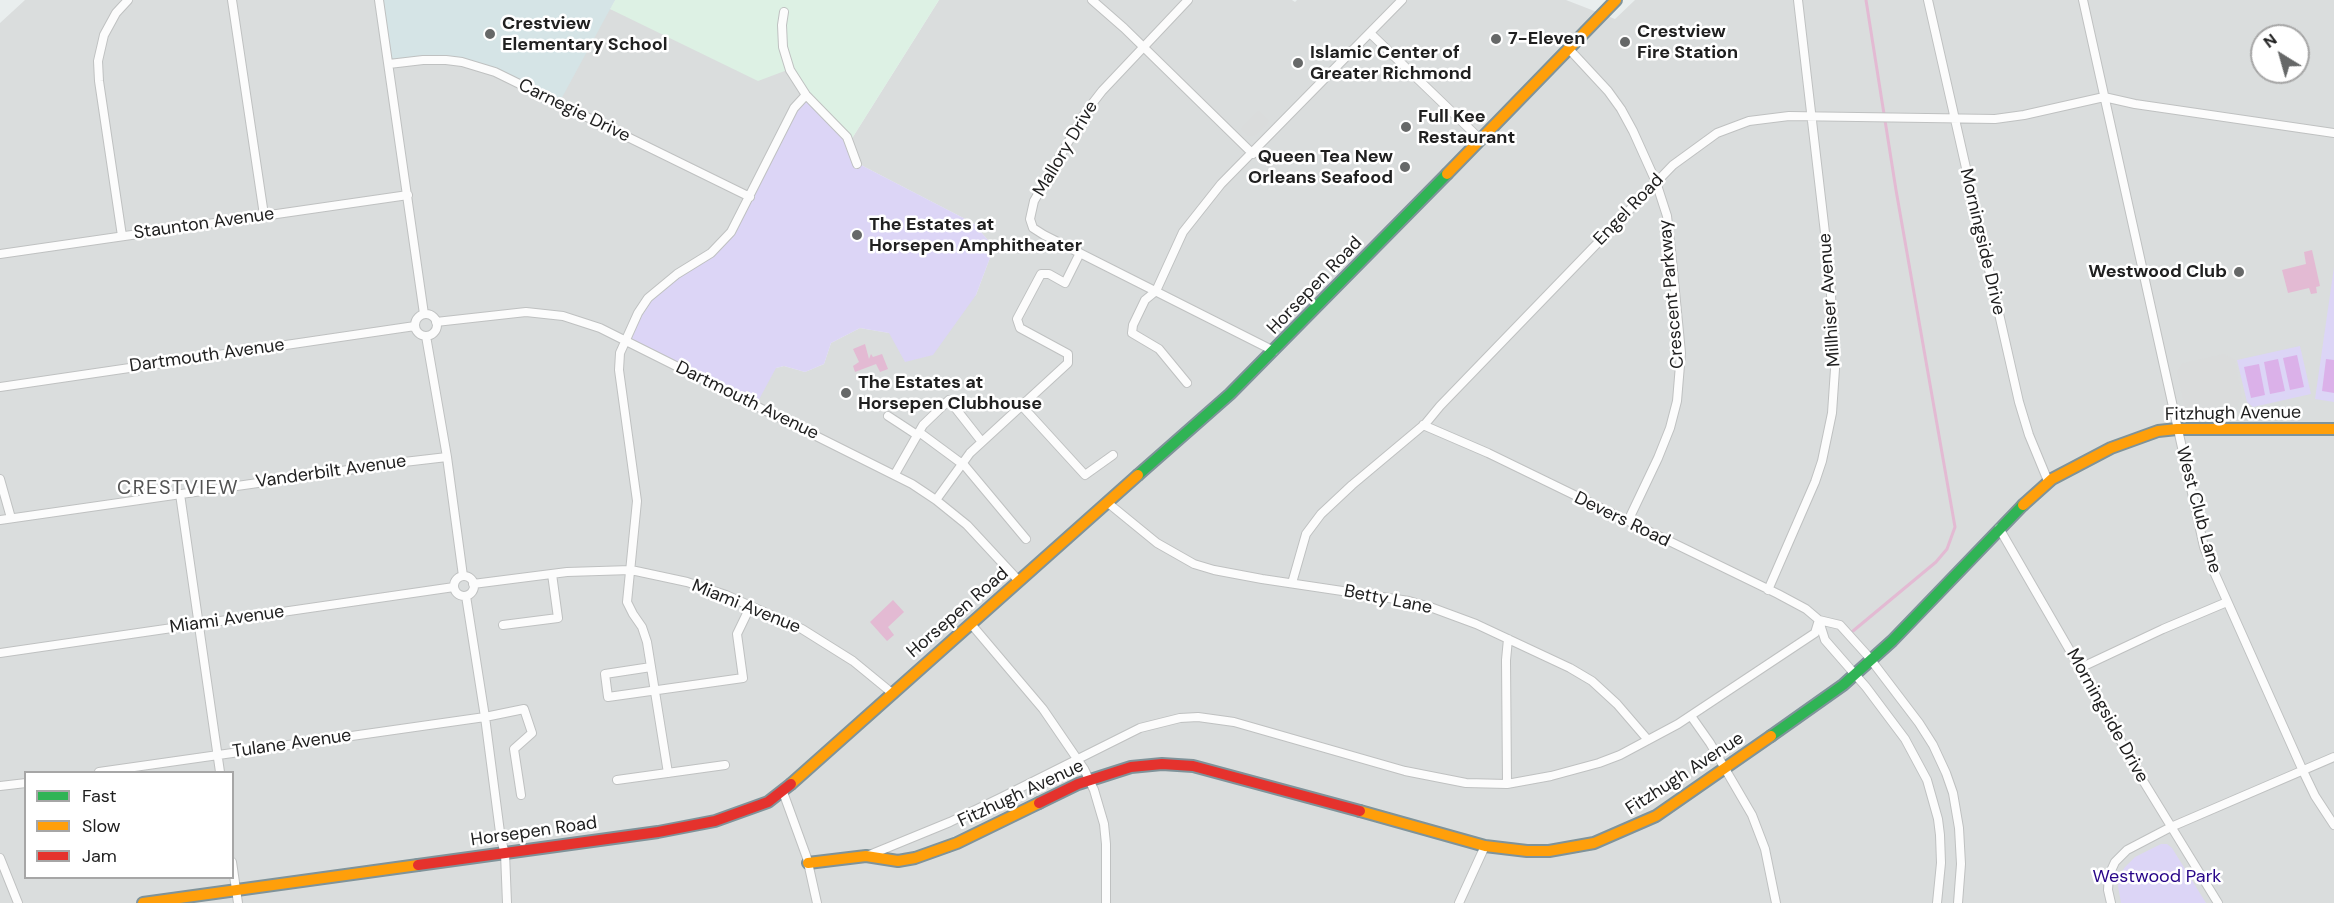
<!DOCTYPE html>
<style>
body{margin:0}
#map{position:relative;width:2334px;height:903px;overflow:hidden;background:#e9eeee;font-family:"DM Sans",sans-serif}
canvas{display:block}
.legend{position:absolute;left:24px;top:771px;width:210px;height:108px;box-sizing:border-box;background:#fff;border:2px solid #a6a6a6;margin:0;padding:8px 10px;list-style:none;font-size:18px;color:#202020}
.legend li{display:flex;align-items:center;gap:12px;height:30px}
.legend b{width:30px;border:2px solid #a6a6a6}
.north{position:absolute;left:2250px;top:24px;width:60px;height:60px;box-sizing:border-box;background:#fff;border:2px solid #a6a6a6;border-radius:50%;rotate:323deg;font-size:16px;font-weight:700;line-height:24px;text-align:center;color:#202020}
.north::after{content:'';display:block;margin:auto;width:21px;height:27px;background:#666868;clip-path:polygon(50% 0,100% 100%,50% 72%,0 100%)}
</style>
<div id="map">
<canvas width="2334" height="903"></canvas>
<ul class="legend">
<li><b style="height:8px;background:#30b455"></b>Fast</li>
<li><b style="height:8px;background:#ff9f0a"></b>Slow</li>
<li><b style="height:8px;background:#e5322d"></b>Jam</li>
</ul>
<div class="north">N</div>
</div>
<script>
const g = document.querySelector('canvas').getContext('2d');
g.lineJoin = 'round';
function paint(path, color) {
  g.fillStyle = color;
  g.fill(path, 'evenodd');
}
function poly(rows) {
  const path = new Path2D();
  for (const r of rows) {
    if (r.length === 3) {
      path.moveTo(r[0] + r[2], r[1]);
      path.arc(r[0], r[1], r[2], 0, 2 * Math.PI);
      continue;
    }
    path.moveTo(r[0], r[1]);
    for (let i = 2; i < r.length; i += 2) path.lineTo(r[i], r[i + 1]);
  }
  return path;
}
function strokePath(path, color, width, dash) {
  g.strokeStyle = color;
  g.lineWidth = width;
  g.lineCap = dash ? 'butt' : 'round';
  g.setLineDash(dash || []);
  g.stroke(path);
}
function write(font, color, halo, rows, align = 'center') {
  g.font = font + ' "DM Sans",sans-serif';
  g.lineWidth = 5;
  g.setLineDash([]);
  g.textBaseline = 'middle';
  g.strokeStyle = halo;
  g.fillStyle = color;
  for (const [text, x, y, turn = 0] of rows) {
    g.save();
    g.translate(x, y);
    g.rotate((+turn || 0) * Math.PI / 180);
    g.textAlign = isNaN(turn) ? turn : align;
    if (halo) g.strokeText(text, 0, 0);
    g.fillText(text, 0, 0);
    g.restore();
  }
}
const residential = poly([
 [25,0,615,0,610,9,790,69,803,93,776,368,784,366,805,372,824,364,831,343,860,328,889,333,976,295,994,247,973,223,859,164,851,140,939,0,1292,0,1295,2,1297,0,1566,0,1615,19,1635,0,2334,0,2334,903,0,903,0,23],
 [2262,36,2298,36,2298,72,2262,72],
 [26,772,232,772,232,878,26,878]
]);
const commercial = poly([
 [615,0,939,0,851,140,803,93,790,69,758,81,610,9]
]);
const education = poly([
 [379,0,615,0,559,103,512,79,452,60,388,65]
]);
const religious = poly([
 [1258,111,1269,121,1255,136,1248,136,1241,129],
 [2224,354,2235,360,2242,397,2235,407,2195,415,2185,409,2177,372,2183,363]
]);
const park = poly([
 [803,93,851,140,859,164,973,223,994,247,976,295,933,355,905,362,889,333,860,328,831,343,824,364,805,372,784,366,776,368,756,405,624,339,644,304,727,237],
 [2334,267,2334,402,2315,399],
 [2300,346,2311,394,2253,407,2247,402,2237,360],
 [2161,844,2167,844,2172,848,2206,903,2121,903,2118,886,2124,868,2135,857]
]);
const pitch = poly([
 [2297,355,2304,387,2290,390,2283,358],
 [2278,359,2285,391,2270,394,2264,362],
 [2326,359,2334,360,2334,393,2322,391],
 [2259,364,2265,395,2251,398,2244,367]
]);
const water = poly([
 [2312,250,2320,286,2316,287,2317,293,2311,294,2309,288,2288,293,2282,270,2306,264,2304,252],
 [865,344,869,359,871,354,873,357,882,354,888,369,880,372,876,364,855,372,853,366,859,362,853,349],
 [893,600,904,612,888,627,894,635,887,641,870,622]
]);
const stream = poly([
 [1853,631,1936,562,1947,549,1955,527,1896,190,1866,0]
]);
const street = poly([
 [232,0,264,215],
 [379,0,424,314],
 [1092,0,1124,28,1253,154],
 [1188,0,1102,91,1085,113,1034,201,1030,219,1033,228,1044,235,1274,351],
 [1928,0,2019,402,2029,435,2048,481],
 [2083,0,2204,547,2215,574,2303,771,2315,796,2334,825],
 [784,12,782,25,783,47,790,70,806,95,847,137,857,164],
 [1370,33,1480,139],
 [1569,49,1608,91,1621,109,1633,131,1656,182,1667,216,1671,250,1681,353,1677,401,1670,428,1658,458,1628,521],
 [389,64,423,60,446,60,462,62,495,72,750,197],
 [122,236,99,81,98,61,104,35,116,13,128,0],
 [0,254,408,195],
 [426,325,11],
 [436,322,526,312,563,316,600,328,912,484,936,500,967,525,1019,581],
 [426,336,447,457,463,576],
 [1187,383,1159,349,1132,333,1133,325,1145,300,1156,291,1183,232,1221,184,1402,0],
 [0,387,415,326],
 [1022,406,1085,475,1113,455],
 [888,416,917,435],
 [1423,425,1488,453,1778,594,1806,609,1819,620,1840,625,1868,656,1919,723,1933,745,1946,773,1953,793,1959,828,1961,864,1958,903],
 [919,432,965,466,1026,539],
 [895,474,923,425,949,400,982,442],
 [0,479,11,518],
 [180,494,220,772],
 [936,500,970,453,1068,363,1068,354,1020,328,1017,319,1041,274,1049,274,1065,283,1080,253],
 [1108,503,1157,543,1194,564,1214,570,1262,579,1409,601,1430,607,1476,624,1570,668,1592,681,1617,704,1648,740],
 [0,520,404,462,447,457],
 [1999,528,2080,668,2142,779,2218,903],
 [464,586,10],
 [1292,583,1306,534,1321,514,1352,485,1426,423,1440,406,1673,165,1717,133,1749,121,1789,116,1995,119,2024,115,2104,97,2135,104,2334,133],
 [473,584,567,572,631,570,687,582,726,595,802,629,853,661,892,693],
 [1768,590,1815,482,1822,461,1832,413,1835,369,1830,276,1798,0],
 [466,596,485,717,501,840,505,853,507,903],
 [1819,621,1825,640,1866,687,1905,739,1927,780,1938,819,1940,835,1941,863,1937,903],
 [971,624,1043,709,1084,769,1094,790,1104,824,1106,844,1106,903],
 [503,625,558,618,552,574],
 [0,653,454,587],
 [651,667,605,674,608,697,743,678,737,634,751,605],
 [2080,668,2163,629,2227,602],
 [1691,716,1710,743,1752,815,1765,849,1776,903],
 [99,772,485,717,524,709,532,733,514,749,521,795],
 [668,773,647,642,642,627,633,614,627,602,637,501,619,370,620,353,638,313,648,298,677,274,711,253,731,232,794,108,806,95],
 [617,780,725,765],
 [1507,784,1506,660,1508,639],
 [0,786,26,783],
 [783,792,807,858,817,903],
 [867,856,950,822,1000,798,1140,728,1180,718,1198,717,1234,722,1405,771,1466,783,1507,784,1551,776,1599,763,1620,755,1678,724,1815,633,1819,620],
 [0,858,18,903],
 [232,862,238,903],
 [1459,903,1485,846],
 [2111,903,2108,890,2109,875,2115,862,2127,850,2171,827,2334,757]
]);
const fast = poly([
 [1138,475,1230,394,1447,174],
 [1771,736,1843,685,1892,641,2023,505]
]);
const slow = poly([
 [1447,174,1616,0],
 [2023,505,2052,479,2111,448,2158,431,2177,429,2334,429],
 [791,784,1138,475],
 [1360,811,1485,846,1527,851,1549,851,1594,843,1656,816,1771,736],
 [808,863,866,856,898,861,915,858,957,843,1039,803],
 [143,903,418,865]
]);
const jam = poly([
 [1039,803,1078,784,1131,767,1162,764,1193,766,1360,811],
 [418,865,658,832,715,821,768,802,791,784]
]);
const markers = [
 [490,34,6,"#666868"],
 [1496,39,6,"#666868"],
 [1625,42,6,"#666868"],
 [1298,63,6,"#666868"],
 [1406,127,6,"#666868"],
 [1405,167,6,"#666868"],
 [857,235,6,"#666868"],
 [2239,272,6,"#666868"],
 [846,393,6,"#666868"]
];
const poiNames = [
 ["Crestview",502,24],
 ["Elementary School",502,45],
 ["Crestview",1637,32],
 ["Fire Station",1637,53],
 ["7-Eleven",1508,39],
 ["Islamic Center of",1310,53],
 ["Greater Richmond",1310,74],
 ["Full Kee",1418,117],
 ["Restaurant",1418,138],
 ["Queen Tea New",1393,157,"right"],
 ["Orleans Seafood",1393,178,"right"],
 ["The Estates at",869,225],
 ["Horsepen Amphitheater",869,246],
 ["Westwood Club",2227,272,"right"],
 ["The Estates at",858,383],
 ["Horsepen Clubhouse",858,404]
];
const streetNames = [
 ["Carnegie Drive",574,111,26],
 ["Mallory Drive",1066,149,-59],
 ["Engel Road",1629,210,-46],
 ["Staunton Avenue",204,224,-8],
 ["Morningside Drive",1982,242,77],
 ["Horsepen Road",1315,286,-46],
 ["Crescent Parkway",1672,294,-95],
 ["Millhiser Avenue",1830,300,-94],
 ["Dartmouth Avenue",207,356,-8],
 ["Dartmouth Avenue",747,401,26],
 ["Fitzhugh Avenue",2233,414,-1],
 ["Vanderbilt Avenue",331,472,-8],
 ["West Club Lane",2198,510,75],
 ["Devers Road",1622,520,26],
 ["Betty Lane",1388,600,11],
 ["Miami Avenue",746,607,22],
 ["Horsepen Road",958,613,-41],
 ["Miami Avenue",227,620,-8],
 ["Morningside Drive",2107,716,61],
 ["Tulane Avenue",292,744,-8],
 ["Fitzhugh Avenue",1685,774,-33],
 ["Fitzhugh Avenue",1021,794,-25],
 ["Horsepen Road",534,832,-8]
];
const parkNames = [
 ["Westwood Park",2157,877]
];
const neighbourhoodNames = [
 ["CRESTVIEW",178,489]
];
paint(residential, '#dadddd');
paint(commercial, '#ddf1e4');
paint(education, '#d5e4e6');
paint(religious, '#dadcdc');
paint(park, '#dcd5f6');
paint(pitch, '#dbb1e9');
paint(water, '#e3bad3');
strokePath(stream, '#e3bad3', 3);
strokePath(street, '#bfc1c1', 10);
strokePath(fast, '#7f939a', 14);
strokePath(slow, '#7f939a', 14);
strokePath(jam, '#7f939a', 14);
strokePath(street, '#fcfcfc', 8);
strokePath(fast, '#30b455', 10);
strokePath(slow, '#ff9f0a', 10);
strokePath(jam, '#e5322d', 10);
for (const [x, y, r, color] of markers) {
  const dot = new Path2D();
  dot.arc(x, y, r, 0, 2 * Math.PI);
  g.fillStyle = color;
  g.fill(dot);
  strokePath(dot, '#fff', 2);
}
write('bold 18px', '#202020', '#fff', poiNames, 'left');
write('18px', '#202020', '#fff', streetNames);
write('18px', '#270588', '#fff', parkNames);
g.letterSpacing = '1.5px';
write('20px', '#535353', '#fff', neighbourhoodNames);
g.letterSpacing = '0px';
</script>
